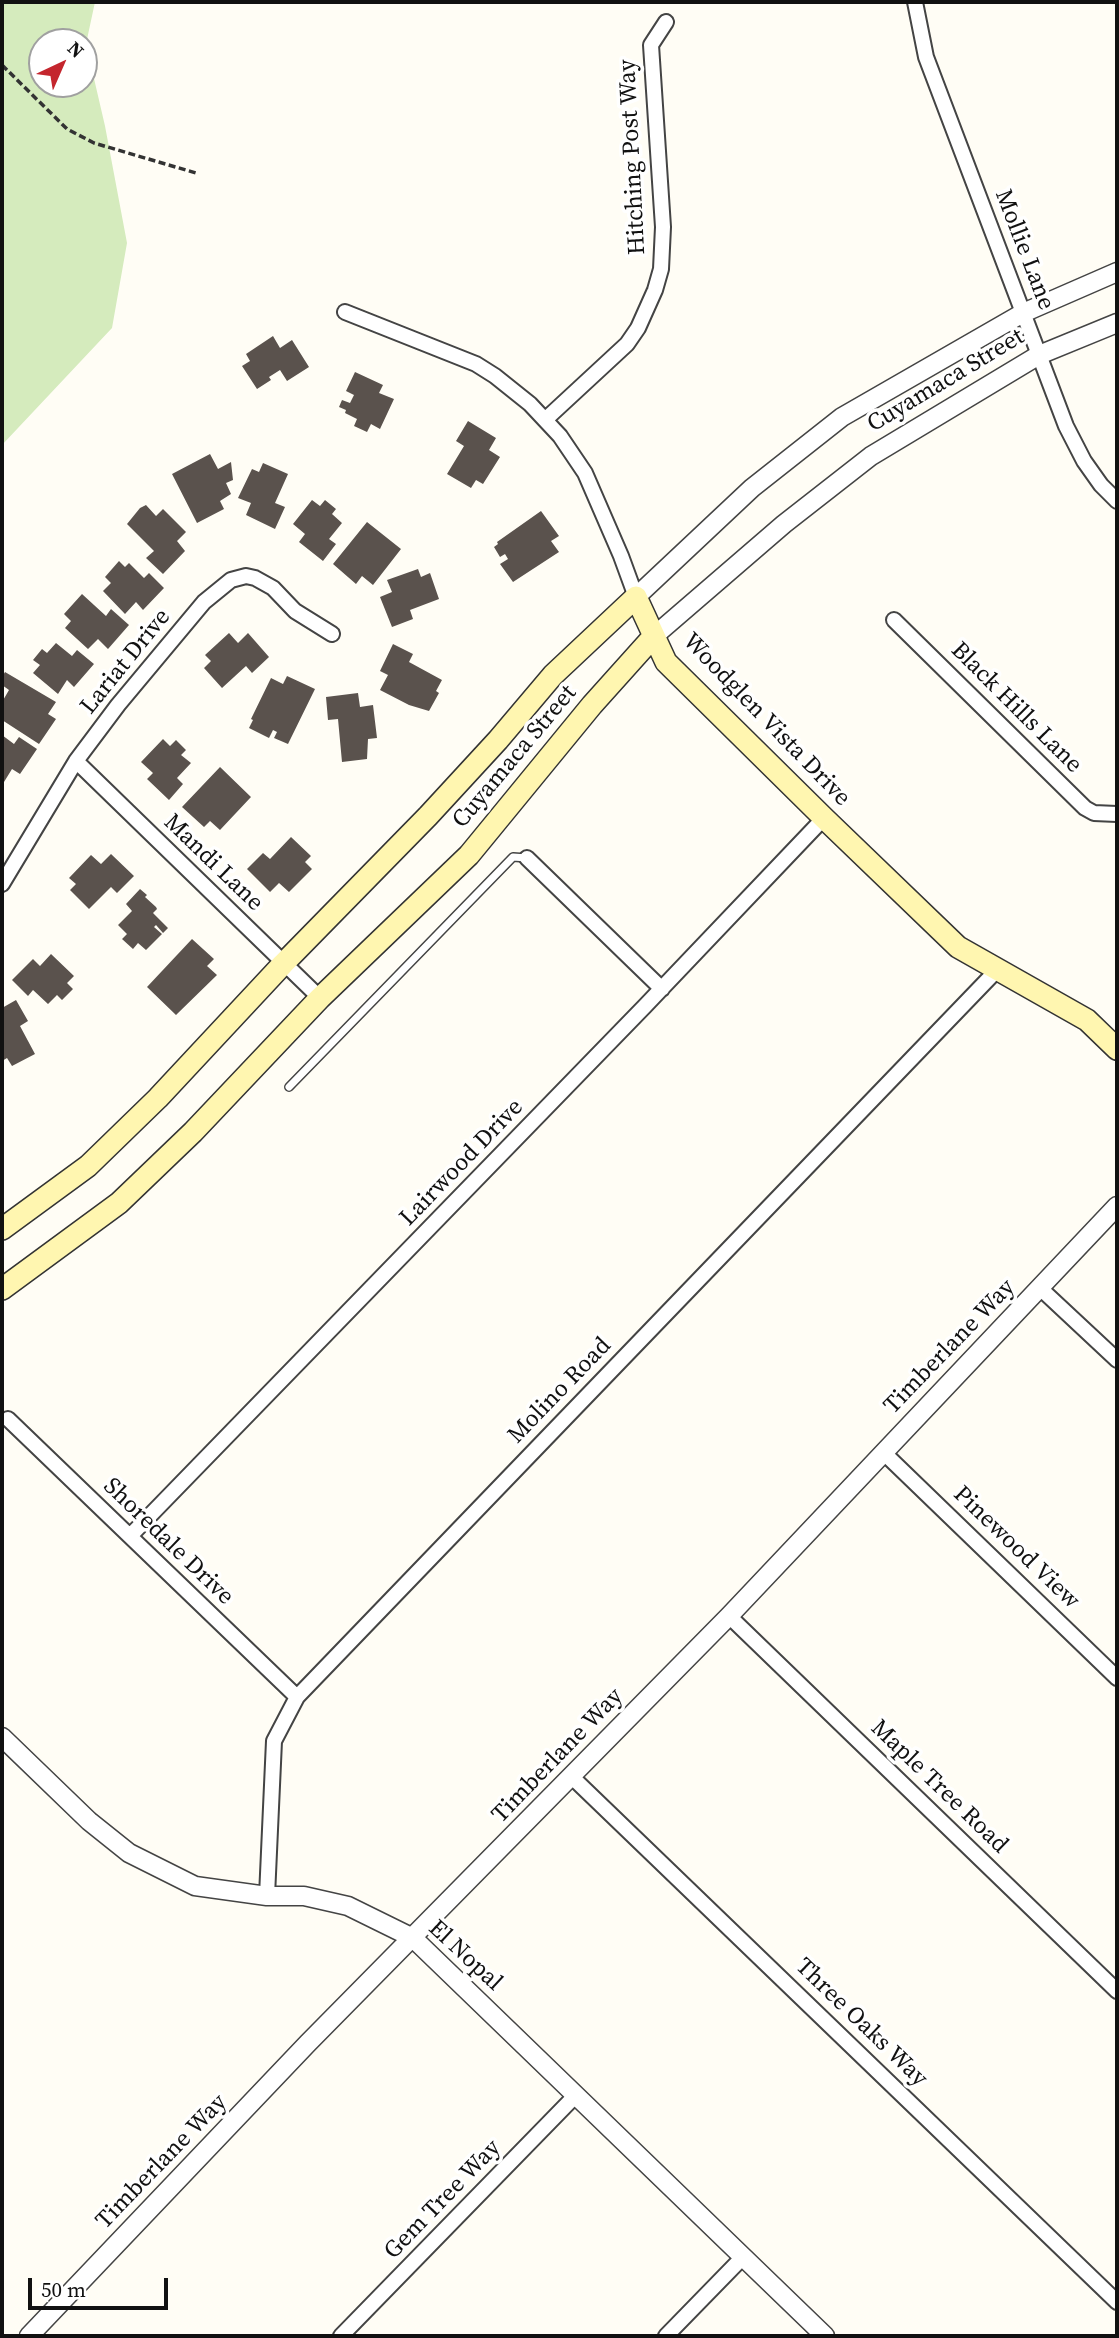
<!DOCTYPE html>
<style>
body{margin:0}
#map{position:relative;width:1119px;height:2338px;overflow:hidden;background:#fffdf5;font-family:"Source Serif 4",serif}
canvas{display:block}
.frame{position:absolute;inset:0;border:4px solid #111;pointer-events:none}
.north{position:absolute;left:28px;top:28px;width:70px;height:70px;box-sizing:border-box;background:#fff;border:2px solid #a0a0a0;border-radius:50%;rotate:44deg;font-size:19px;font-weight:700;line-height:28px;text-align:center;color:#111}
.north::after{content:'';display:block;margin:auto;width:24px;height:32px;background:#c4262e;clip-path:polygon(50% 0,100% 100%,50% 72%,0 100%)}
.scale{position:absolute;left:28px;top:2278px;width:140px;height:32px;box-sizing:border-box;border:4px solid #111;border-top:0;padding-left:9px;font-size:21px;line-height:24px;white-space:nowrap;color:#111;-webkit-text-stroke:5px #fff;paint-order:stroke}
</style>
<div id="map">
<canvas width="1119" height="2338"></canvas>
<div class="frame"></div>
<div class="north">N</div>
<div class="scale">50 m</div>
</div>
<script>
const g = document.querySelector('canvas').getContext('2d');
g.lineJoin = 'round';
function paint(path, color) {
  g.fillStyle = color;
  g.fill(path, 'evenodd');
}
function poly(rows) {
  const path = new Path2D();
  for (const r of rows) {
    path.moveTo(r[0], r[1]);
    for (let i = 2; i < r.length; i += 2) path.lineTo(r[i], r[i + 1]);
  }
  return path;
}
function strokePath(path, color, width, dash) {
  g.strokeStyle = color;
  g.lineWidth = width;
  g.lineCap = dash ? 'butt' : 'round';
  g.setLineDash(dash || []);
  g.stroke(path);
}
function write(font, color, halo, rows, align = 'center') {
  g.font = font + ' "Source Serif 4",serif';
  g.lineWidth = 7;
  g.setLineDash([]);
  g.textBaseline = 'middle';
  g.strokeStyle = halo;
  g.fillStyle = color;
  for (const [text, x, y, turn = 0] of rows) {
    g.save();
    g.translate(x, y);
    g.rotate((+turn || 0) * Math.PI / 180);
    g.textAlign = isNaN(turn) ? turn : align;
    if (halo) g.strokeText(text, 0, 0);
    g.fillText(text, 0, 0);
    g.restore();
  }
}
const green = poly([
 [2,2,95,2,86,44,105,126,127,243,112,328,2,445],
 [42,42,84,42,84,84,42,84]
]);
const building = poly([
 [273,336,280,348,292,340,309,367,287,381,280,370,269,377,271,380,257,389,242,366,250,361,246,354],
 [355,372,383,385,379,393,394,399,380,429,371,424,367,432,354,426,357,419,345,413,346,410,339,407,342,400,350,403,354,395,346,391],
 [468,421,496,438,489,450,500,457,483,484,476,480,471,488,447,474,464,446,456,441],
 [210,454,218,469,231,462,233,480,226,483,231,494,220,501,224,509,197,523,172,474],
 [263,463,288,474,275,503,285,507,275,529,246,515,251,503,238,498,252,469,259,472],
 [312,500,320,506,325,500,336,509,332,514,342,523,329,539,336,544,323,561,299,542,305,534,293,524],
 [146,505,156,516,163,509,186,532,177,541,185,551,163,574,146,558,154,551,127,524,140,508],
 [541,511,559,536,551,541,559,552,513,582,500,564,508,559,505,554,500,557,494,547,498,544,497,542],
 [367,522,401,549,373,585,362,576,356,584,333,564],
 [119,561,125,567,129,563,144,578,149,573,164,588,143,610,136,602,125,614,103,591,111,583,105,577],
 [418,569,421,577,430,573,439,599,410,610,413,619,392,627,380,597,392,592,387,580],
 [82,594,106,616,111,609,129,625,108,649,98,639,88,649,65,628,71,621,64,614],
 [229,633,238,643,248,633,269,657,252,673,246,666,222,688,204,668,211,661,205,655],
 [56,643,72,656,77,650,94,664,74,687,67,680,58,694,33,673,40,665,33,660,42,649,47,653],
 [393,644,413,654,409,662,442,680,436,691,439,693,429,711,409,705,380,690,388,675,380,671],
 [5,672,56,702,48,714,56,719,39,744,2,720,2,702,9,690,2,685,2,677],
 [287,676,315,689,288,744,274,738,277,732,273,730,269,738,249,728,253,720,251,719,271,678,283,684],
 [358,693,360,707,373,705,377,738,368,739,367,759,342,762,338,719,328,720,326,697],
 [2,735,14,744,19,737,37,749,20,774,12,769,4,782,2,781],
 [163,739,170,746,176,740,186,750,181,755,191,763,177,778,183,784,169,800,147,779,153,773,141,762],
 [220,767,251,797,220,830,210,821,204,827,182,807],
 [291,837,311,856,305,862,312,869,289,892,279,883,270,892,247,869,263,853,270,859],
 [111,854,134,876,117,893,111,887,89,909,70,890,76,884,69,878,91,855,101,864],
 [140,889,147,895,145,897,156,907,157,909,153,913,168,928,163,933,156,925,154,927,162,934,146,950,138,943,133,949,122,939,127,934,118,925,132,911,126,904],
 [192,939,214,959,207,966,217,975,176,1015,147,987],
 [51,954,74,976,67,983,73,989,62,1000,57,995,48,1004,33,990,28,996,12,980,33,959,40,966],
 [16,1000,28,1021,20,1026,35,1054,12,1066,7,1058,2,1061,2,1008]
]);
const path = poly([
 [2,65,67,129,94,143,196,173]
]);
const service = poly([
 [289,1087,513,857,527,858]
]);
const minor = poly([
 [915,2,926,57,1066,426,1084,461,1101,485,1117,501],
 [345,312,476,364,495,376,530,404,560,436,585,473,621,556,636,597],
 [546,419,627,344,638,328,655,290,661,269,663,227,651,45,666,22],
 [894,620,1085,808,1094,813,1117,814],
 [76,761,320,998],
 [527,858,662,989],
 [2,884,76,761,118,705,204,602,231,580,246,576,255,578,273,588,295,611,332,634],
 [1040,1288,1117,1360],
 [8,1419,297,1697],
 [883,1452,1117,1678],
 [130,1536,645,1006,824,818],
 [729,1616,1117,1991],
 [572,1777,1117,2302],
 [267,1896,274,1741,297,1697,997,970],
 [341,2336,576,2095],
 [666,2336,743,2257]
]);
const tertiary = poly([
 [636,597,752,488,842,417,1023,313,1117,272],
 [653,637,784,524,871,456,1039,355,1117,323],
 [2,1737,89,1821,129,1853,195,1886,267,1896,304,1896,348,1906,413,1938,825,2336],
 [29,2336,308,2043,729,1616,1117,1206]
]);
const secondary = poly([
 [2,1229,88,1166,158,1098,283,964,428,816,498,740,553,675,636,597,666,662,824,818,958,947,1087,1020,1117,1049],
 [2,1289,119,1203,193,1132,320,998,469,855,592,705,653,637]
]);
const streetNames = [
 ["Hitching Post Way",633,157,-93],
 ["Mollie Lane",1024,250,69],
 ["Cuyamaca Street",946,381,-31],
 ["Lariat Drive",126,662,-51],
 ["Black Hills Lane",1016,708,45],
 ["Woodglen Vista Drive",766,720,46],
 ["Cuyamaca Street",515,757,-50],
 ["Mandi Lane",213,863,44],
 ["Lairwood Drive",462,1163,-46],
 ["Timberlane Way",950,1347,-46],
 ["Molino Road",560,1391,-46],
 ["Shoredale Drive",168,1542,44],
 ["Pinewood View",1016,1548,44],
 ["Timberlane Way",558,1756,-46],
 ["Maple Tree Road",939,1787,44],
 ["El Nopal",465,1956,43],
 ["Three Oaks Way",861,2023,44],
 ["Timberlane Way",162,2162,-46],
 ["Gem Tree Way",443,2200,-46]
];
paint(green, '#d5ebbd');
paint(building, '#5a524d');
strokePath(service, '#444', 10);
strokePath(minor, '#444', 18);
strokePath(tertiary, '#444', 21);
strokePath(secondary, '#333', 24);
strokePath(path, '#333', 3.5, [7, 3.5]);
strokePath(service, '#fff', 7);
strokePath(minor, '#fff', 14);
strokePath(tertiary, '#fff', 18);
strokePath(secondary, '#fff6b0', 21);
write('24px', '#111', '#fff', streetNames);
</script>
